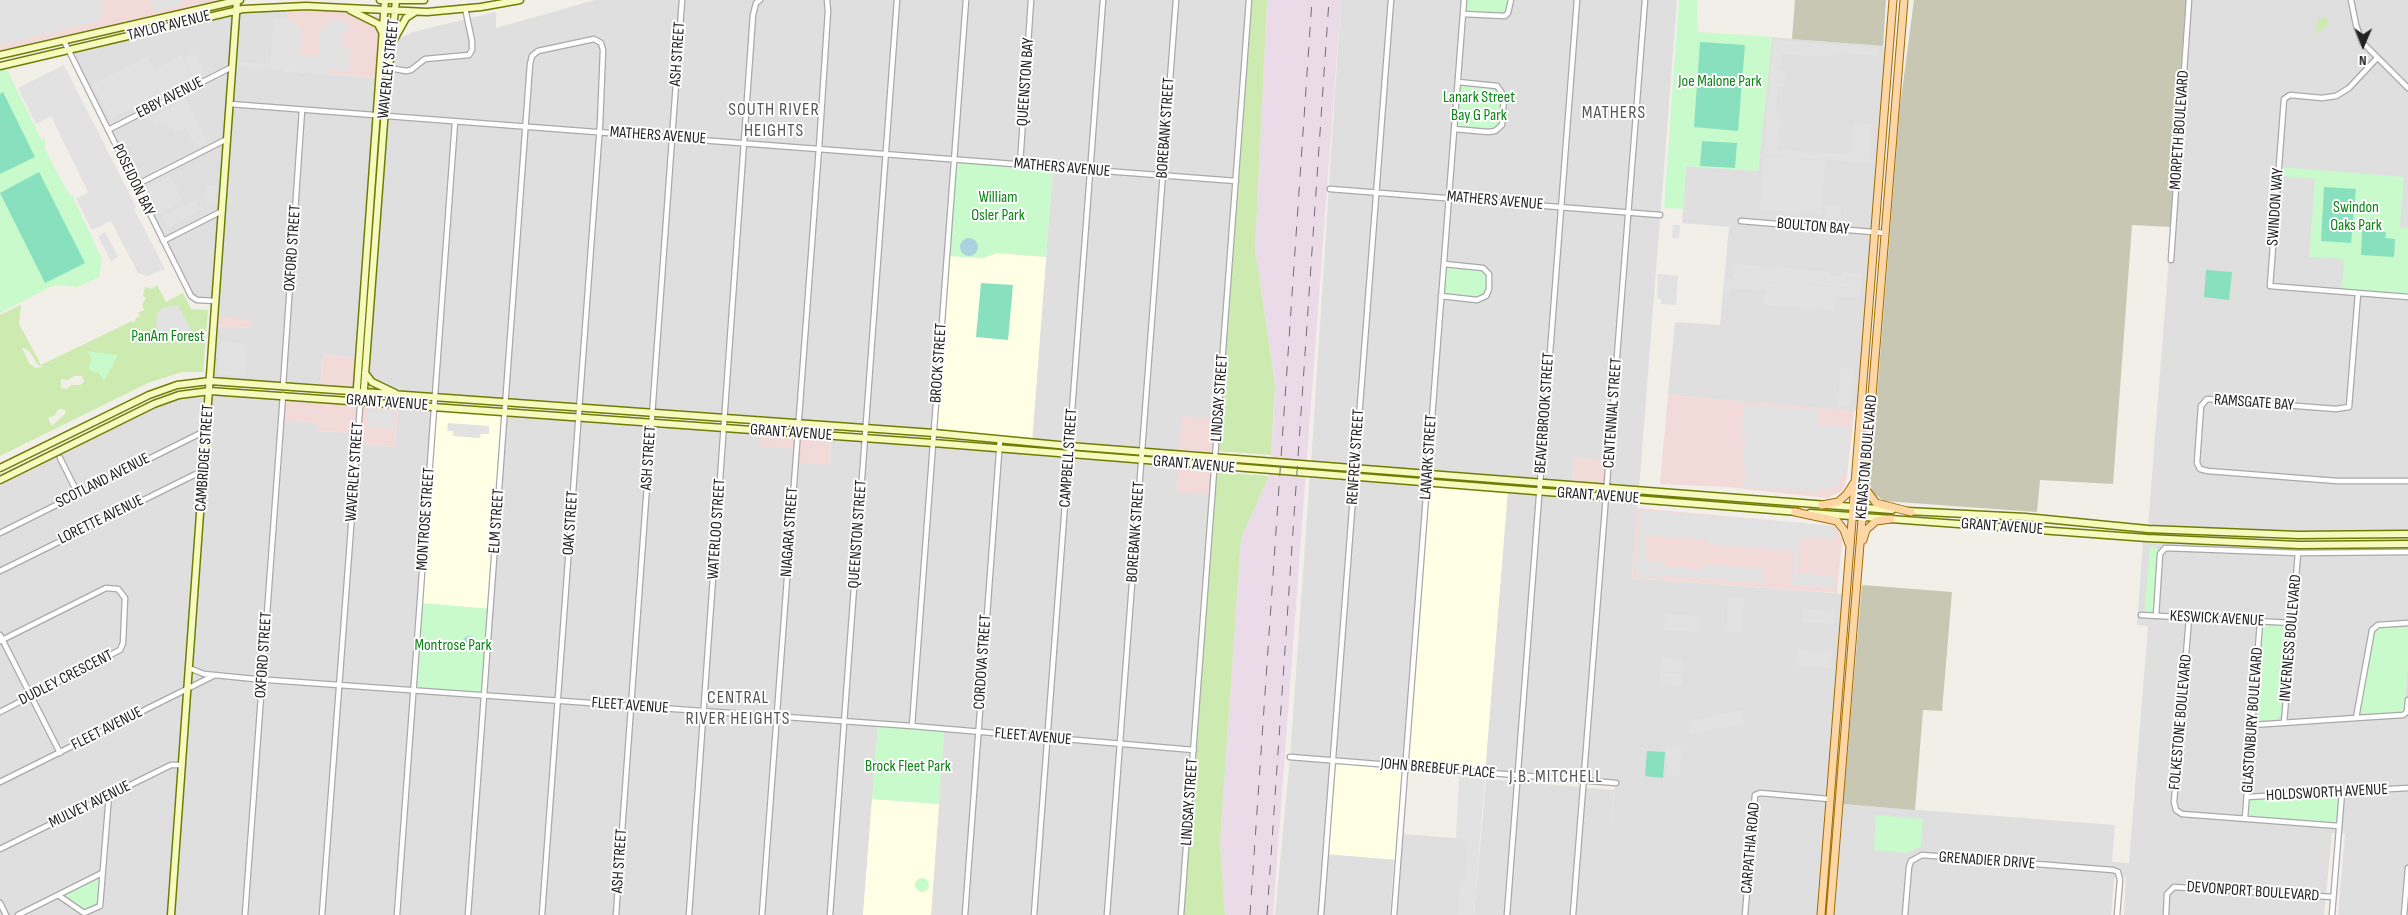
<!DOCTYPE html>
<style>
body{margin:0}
#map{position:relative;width:2408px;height:915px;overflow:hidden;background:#f2efe9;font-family:"Sofia Sans Condensed",sans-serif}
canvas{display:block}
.north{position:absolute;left:2338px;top:20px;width:50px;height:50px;-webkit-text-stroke:4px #fff;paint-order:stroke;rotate:181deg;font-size:14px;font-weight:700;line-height:20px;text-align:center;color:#222}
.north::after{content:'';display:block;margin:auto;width:18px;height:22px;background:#222;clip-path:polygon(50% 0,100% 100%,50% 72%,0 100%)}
</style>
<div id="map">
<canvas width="2408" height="915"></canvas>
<div class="north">N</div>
</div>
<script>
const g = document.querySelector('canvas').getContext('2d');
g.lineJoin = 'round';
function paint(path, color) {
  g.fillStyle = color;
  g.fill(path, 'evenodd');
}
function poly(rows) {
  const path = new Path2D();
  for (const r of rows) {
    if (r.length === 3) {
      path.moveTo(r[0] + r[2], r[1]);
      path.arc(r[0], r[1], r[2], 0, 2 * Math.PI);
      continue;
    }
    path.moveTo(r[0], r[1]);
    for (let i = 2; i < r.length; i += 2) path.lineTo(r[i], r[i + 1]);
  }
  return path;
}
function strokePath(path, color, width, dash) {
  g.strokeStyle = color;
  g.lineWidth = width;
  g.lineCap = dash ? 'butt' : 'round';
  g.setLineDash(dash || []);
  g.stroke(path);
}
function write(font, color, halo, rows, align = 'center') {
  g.font = font + ' "Sofia Sans Condensed",sans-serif';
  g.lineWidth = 4;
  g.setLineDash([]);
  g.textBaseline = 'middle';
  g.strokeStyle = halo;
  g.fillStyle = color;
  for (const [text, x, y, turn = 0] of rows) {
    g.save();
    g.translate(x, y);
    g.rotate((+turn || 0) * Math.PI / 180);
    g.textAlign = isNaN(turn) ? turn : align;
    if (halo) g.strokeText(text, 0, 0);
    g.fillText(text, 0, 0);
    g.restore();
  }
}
const residential = poly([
 [595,0,1252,0,1218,419,1179,454,1032,442,1053,167,955,158,934,433,360,391,364,386,389,68,398,39,413,32,496,12,496,28],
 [1341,0,1677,0,1639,489,1607,487,1608,461,1574,458,1572,484,1311,464],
 [2189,0,2408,0,2408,531,2306,533,2148,527],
 [288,4,284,71,379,78,358,358,323,355,320,389,210,381,214,326,250,328,215,317,216,301,193,299,68,50,218,15],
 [1772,37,1889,47,1861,412,1668,395,1675,322,1720,325,1729,227,1682,223,1686,166,1758,171],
 [191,392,283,395,281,420,318,423,317,431,358,433,358,444,395,447,398,404,434,407,414,690,484,696,505,411,761,431,796,449,795,462,802,462,829,464,831,436,1178,464,1213,495,1181,915,931,915,944,729,878,724,863,915,0,915,0,480,154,404],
 [1310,474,1427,483,1405,766,1326,854,1394,859,1390,915,1275,915,1290,757],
 [1508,489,1638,499,1632,578,1846,594,1819,915,1474,915,1486,779,1614,790,1611,831,1615,783,1485,772],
 [2143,542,2296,549,2408,548,2408,915,2338,915,2345,834,2332,833,2324,915,2124,915,2126,877,2114,878,2111,915,1832,915,1841,804,2115,825,2112,862,2129,863,2148,626,2137,625],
 [1403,834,1479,840,1473,915,1397,915]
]);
const commercial = poly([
 [0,0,241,0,0,55],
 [288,4,383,17,379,78,284,71],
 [215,317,251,319,250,328,214,326],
 [323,355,358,358,360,391,320,388],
 [283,395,356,401,360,407,363,402,398,404,395,447,358,444,358,433,317,431,317,423,281,420],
 [1668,395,1854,411,1847,476,1843,491,1827,498,1727,487,1660,484],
 [1182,416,1218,419,1216,457,1179,454],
 [761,431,831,436,829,465,795,462,796,449,760,446],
 [1574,458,1609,461,1607,487,1572,484],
 [1178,464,1215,467,1213,495,1176,492],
 [1637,508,1835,526,1839,532,1842,541,1837,593,1632,578]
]);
const industrial = poly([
 [1267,0,1341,0,1273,915,1225,915,1220,842,1241,538,1269,476,1274,413,1275,385,1255,249]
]);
const education = poly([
 [997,253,1046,257,1032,442,934,433,948,256,983,258],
 [434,407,505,411,491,609,420,603],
 [1427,483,1508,489,1485,772,1405,766,1398,860,1326,854,1333,760,1405,766],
 [872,799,939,804,931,915,863,915]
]);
const construction = poly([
 [1795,0,1886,0,1883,46,1792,39],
 [1914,0,2186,0,2171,227,2132,225,2113,484,2040,480,2037,512,1884,501,1873,493,1870,484,1900,107],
 [1862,585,1952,592,1942,711,1923,710,1915,810,1843,804]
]);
const grass = poly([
 [1252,0,1267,0,1255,249,1275,385,1271,455,1216,451,1236,181],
 [2327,18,2328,25,2316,34,2317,19],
 [157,285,166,302,183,293,191,309,208,310,203,372,182,372,148,383,0,456,0,315,21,305,19,324,41,365,132,321,134,323,136,318,140,316,138,313,144,310,142,305,146,298,143,296,145,287,152,289],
 [22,348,25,348,31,353,37,364,43,367,35,368,29,363],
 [74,376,82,376,84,382,80,385,71,385,67,389,61,388,61,379,68,380],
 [58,409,64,409,66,413,52,426,48,418,55,415],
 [1215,472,1269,476,1241,538,1220,842,1225,915,1181,915]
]);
const park = poly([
 [1467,0,1509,0,1505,12,1499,15,1470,13,1466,10],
 [1679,0,1697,0,1698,32,1772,37,1758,171,1686,166,1683,209,1664,208],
 [6,68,41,139,44,139,46,145,44,146,53,165,70,196,74,196,74,200,102,259,99,277,77,287,59,285,50,287,0,313,0,70],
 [1458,82,1492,84,1503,92,1502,124,1495,131,1454,129],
 [954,158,1053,167,1046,257,997,253,983,258,948,256],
 [2282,167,2404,177,2400,227,2408,228,2408,294,2342,289,2344,259,2309,257,2315,179,2281,176],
 [1444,264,1483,268,1489,274,1489,289,1480,299,1441,296],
 [87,351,118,355,104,381,98,372,93,372,89,369,89,364,92,360],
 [2150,546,2159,550,2154,609,2148,613,2145,611,2145,605],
 [420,603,491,609,484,696,413,690],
 [2267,625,2284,626,2287,632,2281,715,2277,720,2263,721,2258,720,2255,715,2262,632,2262,628],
 [2408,627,2408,668,2404,711,2402,714,2363,715,2360,710,2375,630,2380,628],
 [878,724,944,729,939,804,872,799],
 [2342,792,2339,826,2245,818,2247,797],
 [1876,815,1923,819,1921,847,1907,853,1874,850],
 [102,873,100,906,84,913,58,895],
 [922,885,7]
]);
const pitch = poly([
 [1700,42,1745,45,1738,131,1694,127],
 [3,92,35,157,0,174,0,94],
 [1702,141,1737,143,1735,168,1700,166],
 [39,172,85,263,45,283,0,193],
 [2324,187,2356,189,2351,243,2321,241],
 [2362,230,2386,232,2385,238,2395,239,2394,257,2361,255],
 [2206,270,2232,272,2229,300,2204,297],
 [981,283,1013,285,1008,340,976,337],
 [1647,751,1665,752,1663,778,1645,776]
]);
const parking = poly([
 [0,0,104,0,102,1,103,13,99,14,100,21,0,45],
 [150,0,181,0,182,5,153,12],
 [274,18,294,19,294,25,302,28,300,55,319,56,321,23,329,26,330,19,344,22,351,29,343,35,343,48,351,49,349,71,327,70,327,74,240,67,240,62,270,64],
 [1773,40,1879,48,1879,56,1830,52,1826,57,1782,54,1780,69,1785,70,1784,87,1778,87,1776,112,1781,113,1778,147,1774,149,1852,155,1854,123,1871,124,1869,163,1764,155],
 [194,52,205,73,194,78,183,57],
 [148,56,154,69,181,56,193,79,110,120,92,84],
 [64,65,136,207,134,209,165,269,147,276,138,273,111,221,92,230,76,199,88,192,51,116,36,124,18,88],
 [185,98,208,143,196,148,186,128,175,133,170,123,164,126,155,125,151,118,174,106,173,103],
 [1764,157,1825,161,1821,214,1760,210],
 [170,176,183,201,159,213,147,188],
 [207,185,217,186,215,205,205,205],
 [196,200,201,210,168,228,162,216],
 [1826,205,1841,206,1841,219,1825,218],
 [1673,225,1680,225,1679,239,1672,238],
 [105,232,118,257,111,261,98,236],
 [1733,264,1829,272,1829,276,1841,277,1843,272,1862,274,1860,288,1733,279],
 [1658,274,1678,276,1676,305,1661,304,1661,299,1657,299],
 [1724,279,1860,289,1860,298,1835,296,1834,310,1764,305,1765,291,1730,288,1729,292,1724,292],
 [178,305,194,336,195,340,191,343,166,341,156,326,157,314,162,308],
 [221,341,247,345,245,376,218,374],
 [1841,367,1853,368,1849,406,1837,405],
 [1744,404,1820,411,1817,425,1850,427,1846,476,1841,476,1840,484,1831,489,1820,488,1819,493,1744,487,1746,467,1742,466,1745,439,1742,437],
 [368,408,395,411,393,429,367,427],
 [448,423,489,426,489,434,481,434,480,438,453,436,453,431,447,431],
 [1640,510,1832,526,1832,530,1836,530,1835,539,1801,538,1798,573,1834,576,1833,588,1792,585,1794,551,1709,544,1708,540,1669,537,1646,536,1645,560,1665,562,1665,567,1695,569,1705,570,1705,564,1764,569,1763,583,1664,576,1664,578,1640,577,1639,572,1636,572],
 [1728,597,1744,598,1742,632,1726,631],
 [1803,609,1835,611,1834,624,1802,622],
 [1665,614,1699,616,1698,632,1664,630],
 [1798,650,1832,652,1831,668,1797,666],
 [1661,658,1682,659,1682,672,1660,671],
 [1660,673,1682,674,1681,686,1660,685],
 [1742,710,1745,723,1691,734,1688,721],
 [1667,748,1681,748,1680,776,1666,775],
 [1459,776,1485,778,1474,915,1458,915,1460,882,1465,881,1468,840,1456,839]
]);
const water = poly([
 [969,247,9],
 [469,642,6]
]);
const street = poly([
 [2351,0,2356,25,2362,42,2408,88],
 [1463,14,1505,16,1508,13,1511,0],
 [64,41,191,296,197,300,216,301],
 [2377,58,2349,88,2336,96,2322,98,2290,95,2284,99,2270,286,2408,297],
 [389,68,406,71,411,70,425,59,469,55,472,50,472,41,465,8],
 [230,104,1236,181],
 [1454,129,1488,132,1495,131,1502,125,1504,96,1497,86,1458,82],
 [108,130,232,67],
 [1020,164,1031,0],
 [136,185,227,139],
 [1330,189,1660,215],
 [1741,221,1885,233],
 [163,241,222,211],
 [2171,260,2189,0],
 [2358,293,2349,407,2336,409,2207,399,2201,406,2197,463,2200,469,2208,471,2337,481,2408,481],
 [1441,296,1477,300,1486,296,1489,289,1489,274,1483,268,1444,264],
 [283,386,302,110],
 [60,458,78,494],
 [0,533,207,430],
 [0,571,196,474,203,474],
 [2141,615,2292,623],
 [2156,616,2160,554,2165,548,2298,553,2408,552],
 [2189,618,2174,802,2176,810,2182,814,2339,826],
 [0,635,60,753],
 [0,641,106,588,118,589,125,598,123,643,120,650,0,712],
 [189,668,204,674,255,679,912,726,1194,750],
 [2356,718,2403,715,2407,712,2408,700],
 [2284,723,2298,553],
 [2252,725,2356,718,2372,630,2378,625,2408,623],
 [912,726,966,0],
 [1290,757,1616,783],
 [0,782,213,676],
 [2247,797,2408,788],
 [2245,818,2260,622],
 [0,849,171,765,181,765],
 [58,895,84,913,100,906,109,795],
 [0,903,6,915],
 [18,915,102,873],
 [245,915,283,395],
 [322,915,360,407,363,402],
 [397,915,455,122],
 [468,915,530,64,532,56,538,51,594,39,601,43,603,50,600,125,542,915],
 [616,915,682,0],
 [689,915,753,15,756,3,760,0],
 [762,915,819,148,828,11,827,0],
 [830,915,897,0],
 [965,915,1000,439],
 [1034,915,1103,0],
 [1107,915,1176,0],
 [1181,915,1249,0],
 [1321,915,1391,0],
 [1394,915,1464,0],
 [1507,915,1577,0],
 [1573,915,1645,0],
 [1745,915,1755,795,1760,793,1829,799],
 [1905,915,1909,867,1911,861,1922,855,2113,870,2118,872,2120,880,2117,915],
 [2166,915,2167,894,2174,887,2333,897],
 [2332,915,2342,792],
 [2404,915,2408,868]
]);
const secondary = poly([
 [380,0,424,0],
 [350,10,378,24,382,32],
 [392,43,406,18,415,12],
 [0,55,240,0],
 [0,66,243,9,306,6,427,12,481,7,520,0],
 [365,373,372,382,395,393],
 [356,401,385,0],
 [363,402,385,109,396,0],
 [0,468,149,395,177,385,210,381,934,433,1069,446,1892,510],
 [0,480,154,404,179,395,210,391,933,443,1798,512],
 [1907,511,2025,517,2148,529,2298,535,2408,534],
 [1810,513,2147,538,2299,545,2408,544],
 [171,915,237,1]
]);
const primary = poly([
 [1864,487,1876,503,1911,512],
 [1822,505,1838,502,1847,494,1854,483],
 [1795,512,1837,521,1844,530,1849,544],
 [1863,540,1866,530,1876,521,1891,519],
 [1821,915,1893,0],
 [1830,915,1904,0]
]);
const rail = poly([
 [1250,915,1312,0],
 [1267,915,1329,0]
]);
const streetNames = [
 ["TAYLOR AVENUE",169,26,-14],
 ["ASH STREET",678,54,-86],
 ["WAVERLEY STREET",389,69,-84],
 ["QUEENSTON BAY",1026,82,-86],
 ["EBBY AVENUE",170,98,-27],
 ["BOREBANK STREET",1166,128,-86],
 ["MORPETH BOULEVARD",2180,130,-86],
 ["MATHERS AVENUE",658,136,4],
 ["MATHERS AVENUE",1062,168,5],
 ["POSEIDON BAY",133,180,64],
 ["MATHERS AVENUE",1495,201,5],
 ["SWINDON WAY",2276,207,-86],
 ["BOULTON BAY",1813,227,5],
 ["OXFORD STREET",293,248,-86],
 ["BROCK STREET",939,363,-86],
 ["LINDSAY STREET",1220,398,-86],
 ["GRANT AVENUE",387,403,4],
 ["RAMSGATE BAY",2254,403,4],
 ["BEAVERBROOK STREET",1545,413,-86],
 ["CENTENNIAL STREET",1613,413,-86],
 ["GRANT AVENUE",791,433,4],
 ["RENFREW STREET",1356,457,-86],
 ["LANARK STREET",1429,457,-86],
 ["KENASTON BOULEVARD",1867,457,-85],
 ["CAMBRIDGE STREET",205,458,-86],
 ["ASH STREET",649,458,-86],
 ["CAMPBELL STREET",1069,458,-86],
 ["GRANT AVENUE",1194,465,5],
 ["WAVERLEY STREET",355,472,-86],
 ["SCOTLAND AVENUE",103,481,-27],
 ["GRANT AVENUE",1598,496,4],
 ["MONTROSE STREET",426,519,-86],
 ["LORETTE AVENUE",101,520,-26],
 ["ELM STREET",497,521,-86],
 ["OAK STREET",571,523,-86],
 ["GRANT AVENUE",2002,527,4],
 ["WATERLOO STREET",717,529,-86],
 ["NIAGARA STREET",790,532,-86],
 ["BOREBANK STREET",1136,532,-86],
 ["QUEENSTON STREET",858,534,-86],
 ["KESWICK AVENUE",2217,619,3],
 ["INVERNESS BOULEVARD",2291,638,-85],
 ["OXFORD STREET",264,655,-86],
 ["CORDOVA STREET",983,662,-86],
 ["DUDLEY CRESCENT",66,678,-27],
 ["FLEET AVENUE",630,706,4],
 ["GLASTONBURY BOULEVARD",2253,720,-86],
 ["FOLKESTONE BOULEVARD",2181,722,-85],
 ["FLEET AVENUE",107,729,-27],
 ["FLEET AVENUE",1033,737,5],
 ["JOHN BREBEUF PLACE",1438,769,5],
 ["HOLDSWORTH AVENUE",2327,793,-3],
 ["LINDSAY STREET",1190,802,-86],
 ["MULVEY AVENUE",90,805,-26],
 ["CARPATHIA ROAD",1751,848,-85],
 ["ASH STREET",620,861,-86],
 ["GRENADIER DRIVE",1987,861,4],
 ["DEVONPORT BOULEVARD",2253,892,4]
];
const parkNames = [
 ["Joe Malone Park",1720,82],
 ["Lanark Street",1479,98],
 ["Bay G Park",1479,116],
 ["William",998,198],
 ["Osler Park",998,216],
 ["Swindon",2356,208],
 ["Oaks Park",2356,226],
 ["PanAm Forest",168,337],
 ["Montrose Park",453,646],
 ["Brock Fleet Park",908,767]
];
const neighbourhoodNames = [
 ["SOUTH RIVER",774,110],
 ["HEIGHTS",774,131],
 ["MATHERS",1614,113],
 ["CENTRAL",738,698],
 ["RIVER HEIGHTS",738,719],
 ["J.B. MITCHELL",1556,777]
];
paint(residential, '#e0dfdf');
paint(commercial, '#f2dad9');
paint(industrial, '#ebdbe8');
paint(education, '#ffffe5');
paint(construction, '#c7c7b4');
paint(grass, '#cdebb0');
paint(park, '#c8facc');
paint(pitch, '#88e0be');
paint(parking, '#e2e2e2');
paint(water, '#aad3df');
strokePath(street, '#a9a9a9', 7);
strokePath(secondary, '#707d05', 9);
strokePath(primary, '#a06b00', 9);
strokePath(street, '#fff', 4.5);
strokePath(secondary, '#f7fabf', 6);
strokePath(primary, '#fcd6a4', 7);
strokePath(rail, '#707070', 1, [10, 10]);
write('16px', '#222', '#fff', streetNames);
write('16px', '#0c8416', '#fff', parkNames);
g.letterSpacing = '1px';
write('18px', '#555', '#fff', neighbourhoodNames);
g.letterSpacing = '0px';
</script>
